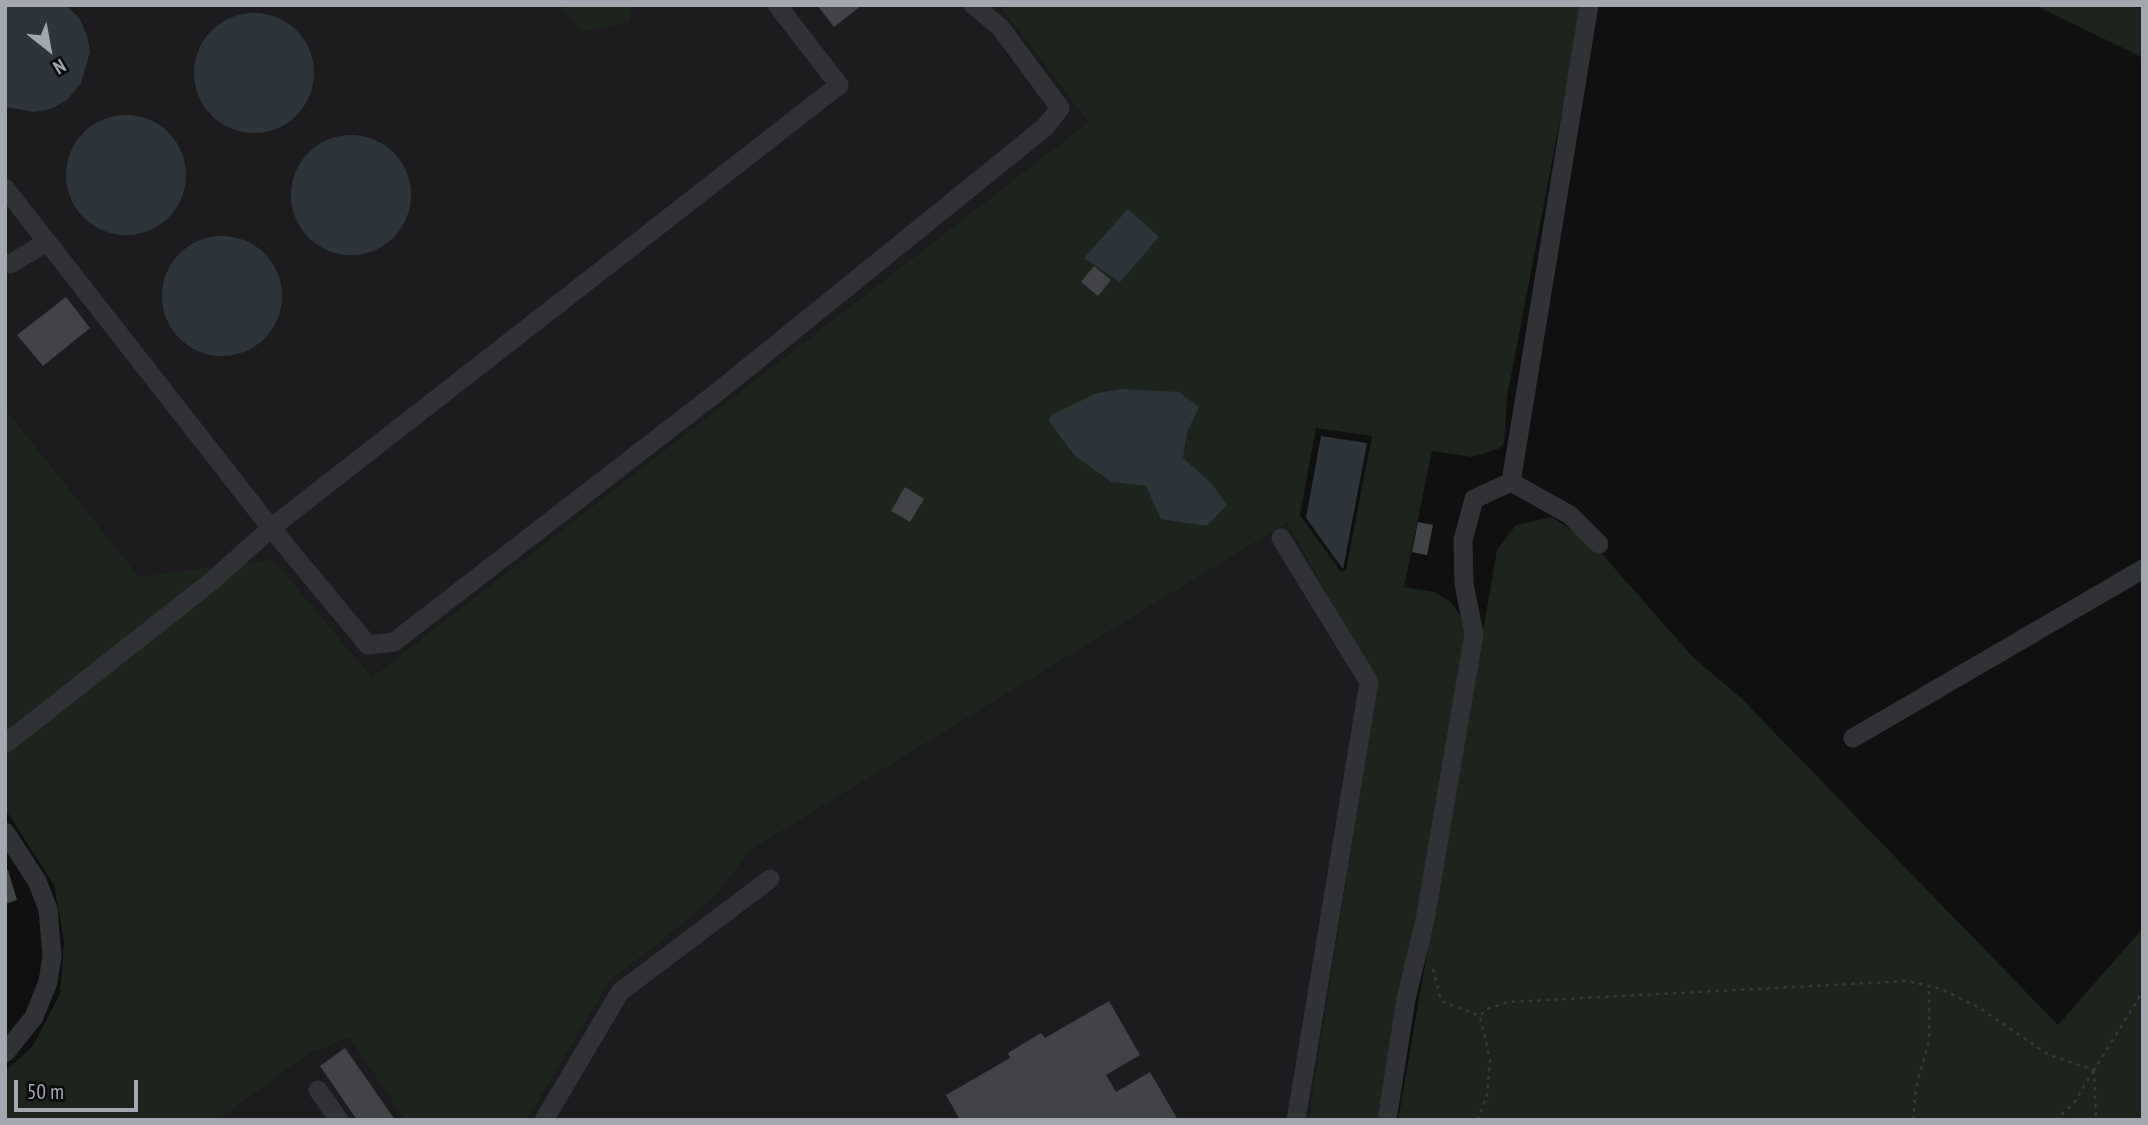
<!DOCTYPE html>
<style>
body{margin:0}
#map{position:relative;width:2148px;height:1125px;overflow:hidden;background:#101011;font-family:"PT Sans Narrow",sans-serif}
canvas{display:block}
.frame{position:absolute;inset:0;border:7px solid #a3a8b0;pointer-events:none}
.north{position:absolute;left:14px;top:14px;width:70px;height:70px;-webkit-text-stroke:5px #0b0b0c;paint-order:stroke;rotate:149deg;font-size:19px;font-weight:700;line-height:28px;text-align:center;color:#a3a8b0}
.north::after{content:'';display:block;margin:auto;width:24px;height:32px;background:#a3a8b0;clip-path:polygon(50% 0,100% 100%,50% 72%,0 100%)}
.scale{position:absolute;left:14px;top:1080px;width:124px;height:32px;box-sizing:border-box;border:4px solid #a3a8b0;border-top:0;padding-left:9px;font-size:21px;line-height:24px;white-space:nowrap;color:#a3a8b0;-webkit-text-stroke:5px #0b0b0c;paint-order:stroke}
</style>
<div id="map">
<canvas width="2148" height="1125"></canvas>
<div class="frame"></div>
<div class="north">N</div>
<div class="scale">50 m</div>
</div>
<script>
const g = document.querySelector('canvas').getContext('2d');
g.lineJoin = 'round';
function paint(path, color) {
  g.fillStyle = color;
  g.fill(path, 'evenodd');
}
function poly(rows) {
  const path = new Path2D();
  for (const r of rows) {
    if (r.length === 3) {
      path.moveTo(r[0] + r[2], r[1]);
      path.arc(r[0], r[1], r[2], 0, 2 * Math.PI);
      continue;
    }
    path.moveTo(r[0], r[1]);
    for (let i = 2; i < r.length; i += 2) path.lineTo(r[i], r[i + 1]);
  }
  return path;
}
function strokePath(path, color, width, dash) {
  g.strokeStyle = color;
  g.lineWidth = width;
  g.lineCap = dash ? 'butt' : 'round';
  g.setLineDash(dash || []);
  g.stroke(path);
}
const built = poly([
 [5,5,999,5,1088,122,372,677,273,559,139,578,5,408],
 [1287,523,1377,683,1308,1120,527,1120,611,979,665,939,714,896,751,850],
 [349,1038,405,1120,218,1120,309,1054]
]);
const green = poly([
 [559,5,633,5,629,22,582,32],
 [999,5,1582,5,1507,397,1504,443,1498,449,1472,457,1432,451,1404,587,1435,592,1451,602,1462,618,1465,636,1381,1120,1308,1120,1377,683,1287,523,751,850,715,896,665,939,611,979,527,1120,405,1120,349,1038,309,1054,218,1120,5,1120,5,1071,32,1047,60,994,64,942,54,885,5,809,5,408,139,577,273,559,372,677,1088,122],
 [1316,428,1372,436,1346,570,1341,572,1300,515],
 [2034,5,2143,5,2143,58,2119,46],
 [1552,517,1595,546,1692,656,1742,699,2058,1025,2143,928,2143,1120,1398,1120,1497,550,1516,525]
]);
const water = poly([
 [5,5,66,5,79,18,87,35,90,52,81,83,68,99,51,109,34,112,5,107],
 [254,73,60],
 [126,175,60],
 [351,195,60],
 [1128,209,1159,237,1120,282,1084,258],
 [222,296,60],
 [1123,389,1179,392,1199,407,1187,432,1183,458,1211,483,1227,505,1207,526,1161,519,1146,486,1112,482,1075,456,1049,421,1051,415,1097,393],
 [1321,436,1367,443,1343,569,1306,518]
]);
const building = poly([
 [817,5,862,5,834,27],
 [1094,266,1111,280,1098,296,1081,282],
 [66,297,90,328,43,366,17,335],
 [905,487,924,499,910,522,891,511],
 [1418,522,1433,525,1427,555,1412,552],
 [8,870,17,900,5,904,5,871],
 [1109,1001,1140,1055,1106,1075,1116,1092,1150,1072,1178,1120,960,1120,946,1095,1010,1058,1008,1053,1041,1033,1045,1038],
 [345,1048,395,1120,357,1120,320,1066]
]);
const path = poly([
 [1433,969,1441,1001,1480,1016,1487,1009,1508,1002,1908,981,1941,989,1978,1007,2049,1055,2094,1070,2143,991],
 [2094,1070,2096,1120],
 [1477,1120,1487,1096,1490,1060,1480,1016],
 [1913,1120,1916,1087,1929,1041,1929,986],
 [2055,1120,2074,1103,2094,1070]
]);
const minor = poly([
 [5,188,271,528,839,85,777,5],
 [5,263,10,264,47,242],
 [1511,482,1589,5],
 [1281,538,1369,682,1296,1120],
 [1853,738,2143,569],
 [5,744,212,581,271,528,368,645,394,642,720,390,1045,127,1060,108,1000,27,973,5],
 [5,832,37,881,48,909,52,956,48,982,34,1017,5,1053],
 [318,1090,339,1120],
 [544,1120,620,992,770,879],
 [1387,1120,1406,999,1425,920,1474,634,1464,584,1463,540,1474,499,1511,482,1570,515,1599,544]
]);
paint(built, '#1c1c1e');
paint(green, '#1d231d');
paint(water, '#2d353a');
paint(building, '#424346');
strokePath(path, '#37393c', 2.5, [3.5, 5]);
strokePath(minor, '#313235', 19);
</script>
